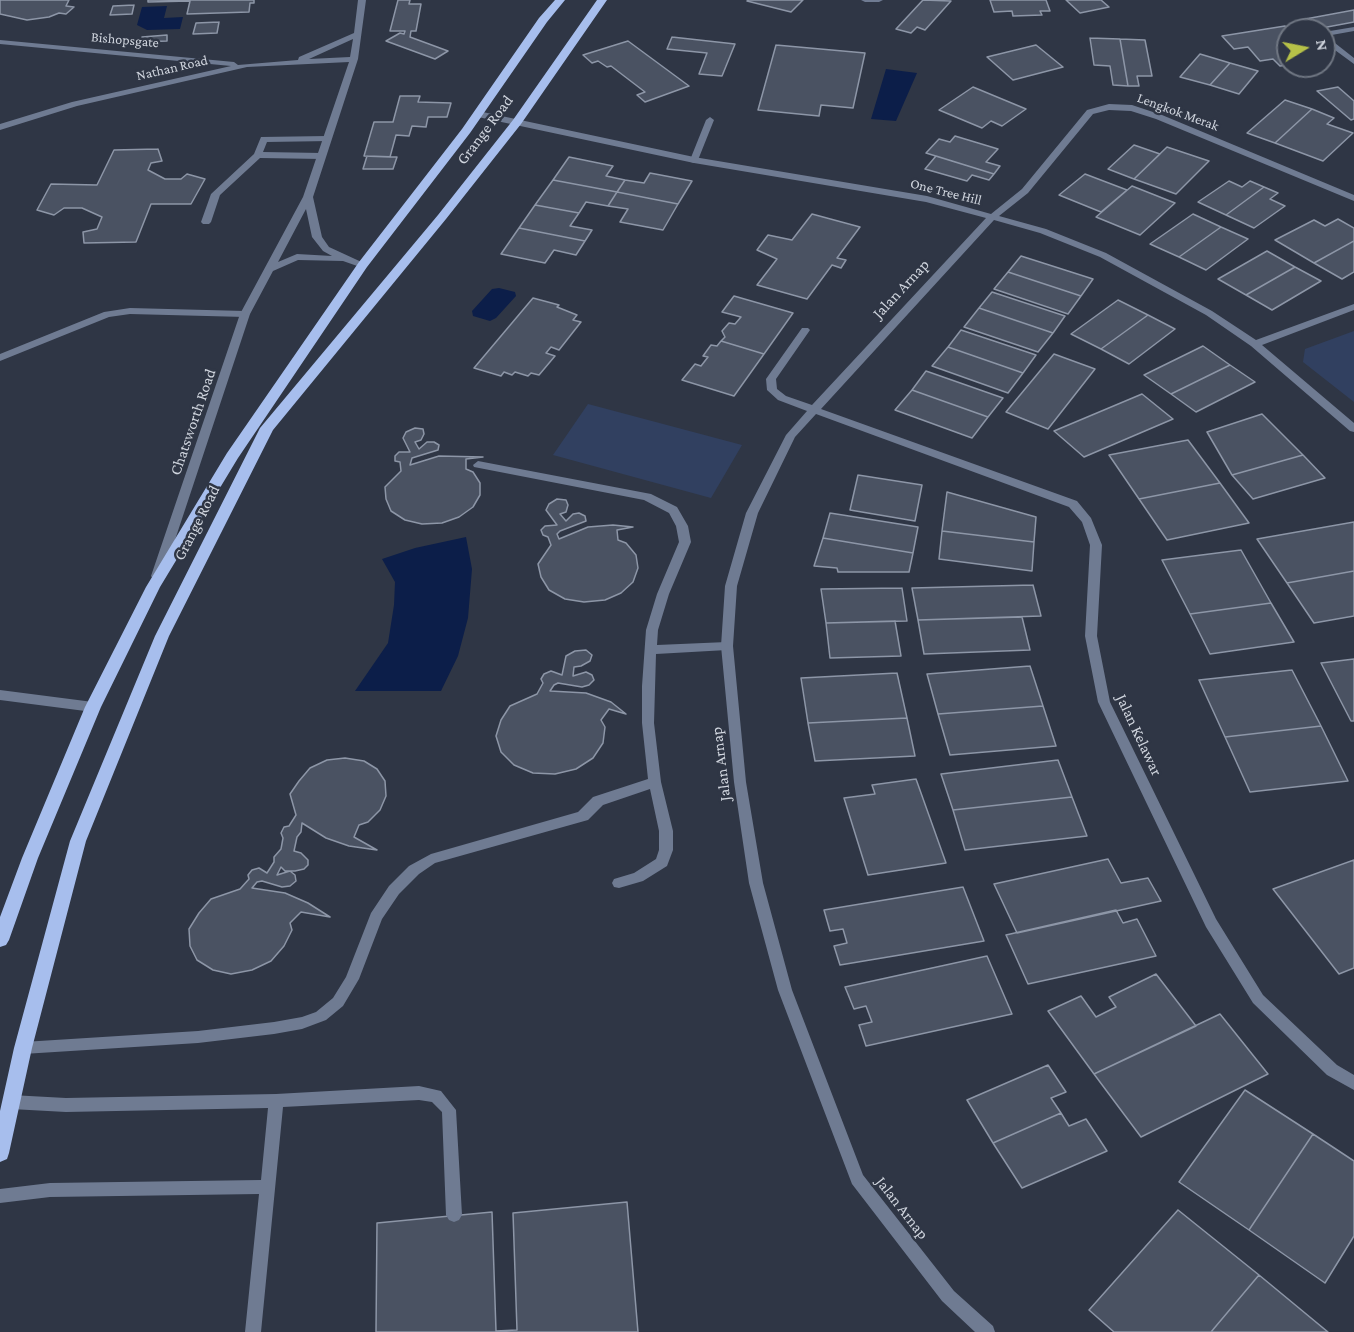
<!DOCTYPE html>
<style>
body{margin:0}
#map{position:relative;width:1354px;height:1332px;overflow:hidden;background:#2f3645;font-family:"Crimson Pro",serif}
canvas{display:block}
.north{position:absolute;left:1276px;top:18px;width:60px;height:60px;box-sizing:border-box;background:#2f3645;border:2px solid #6f7682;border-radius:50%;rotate:80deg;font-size:16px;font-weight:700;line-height:24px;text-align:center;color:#d0d5de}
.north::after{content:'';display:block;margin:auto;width:21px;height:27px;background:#b6c148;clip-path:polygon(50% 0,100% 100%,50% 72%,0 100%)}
</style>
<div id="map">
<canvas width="1354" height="1332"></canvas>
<div class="north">N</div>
</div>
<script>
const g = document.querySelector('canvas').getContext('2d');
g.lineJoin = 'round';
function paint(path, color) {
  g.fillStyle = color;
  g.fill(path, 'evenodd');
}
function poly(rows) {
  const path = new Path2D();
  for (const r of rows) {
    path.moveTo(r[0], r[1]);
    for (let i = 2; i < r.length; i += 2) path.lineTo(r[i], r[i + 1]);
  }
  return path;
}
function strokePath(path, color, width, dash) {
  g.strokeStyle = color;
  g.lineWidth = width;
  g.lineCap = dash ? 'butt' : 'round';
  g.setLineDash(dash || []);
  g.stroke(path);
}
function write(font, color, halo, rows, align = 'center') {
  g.font = font + ' "Crimson Pro",serif';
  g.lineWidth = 5;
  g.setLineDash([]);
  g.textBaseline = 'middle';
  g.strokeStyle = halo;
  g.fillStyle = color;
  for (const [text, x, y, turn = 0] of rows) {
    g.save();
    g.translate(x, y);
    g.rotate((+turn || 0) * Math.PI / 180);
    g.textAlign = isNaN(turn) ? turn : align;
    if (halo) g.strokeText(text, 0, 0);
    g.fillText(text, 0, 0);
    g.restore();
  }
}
const green = poly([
 [1354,331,1354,402,1303,362,1305,349],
 [588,404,742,445,711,498,553,455]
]);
const water = poly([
 [167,6,164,18,183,17,180,29,147,30,137,25,142,7],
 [886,69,917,73,896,121,871,119],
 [499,288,515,292,516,296,496,318,490,321,473,316,472,311,492,289],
 [466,537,472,569,468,618,458,656,441,691,355,691,388,643,394,605,395,582,382,559,415,548]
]);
const building = poly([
 [0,0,69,0,66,6,74,7,66,14,59,13,49,17,27,20,0,14,0,0],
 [148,0,254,0,254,3,250,3,249,12,187,14,190,1,148,2,148,0],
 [398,0,410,0,409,4,421,4,416,31,411,31,410,37,448,51,435,59,386,41,400,33,404,34,405,31,390,31,398,0],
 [749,0,803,0,791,12,747,1,749,0],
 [923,0,951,1,925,30,917,27,911,33,896,29,923,0],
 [990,0,1046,0,1050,11,1040,11,1042,15,1013,16,1012,11,994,12,990,0],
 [1066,0,1101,0,1109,7,1080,13,1066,0],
 [134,5,132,14,110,15,113,6,134,5],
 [1354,10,1354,22,1311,30,1300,20,1354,10],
 [219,22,217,33,193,34,196,23,219,22],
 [1285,26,1289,30,1288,65,1280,66,1273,59,1260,61,1248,47,1234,49,1222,36,1285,26],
 [167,35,167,41,141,42,142,37,167,35],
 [672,37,735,44,722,76,699,74,707,53,667,49,672,37],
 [1090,38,1120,39,1128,86,1113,85,1110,66,1094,65,1090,38],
 [1120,39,1145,40,1152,76,1137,76,1139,86,1128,86,1120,39],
 [628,41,689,86,645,102,637,95,645,92,611,66,607,67,598,61,592,63,583,55,628,41],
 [776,45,865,53,853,108,821,105,819,116,758,110,776,45],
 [1036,45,1063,67,1013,80,987,57,1036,45],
 [1200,54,1230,63,1210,85,1180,77,1200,54],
 [1230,63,1258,71,1239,94,1210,85,1230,63],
 [973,87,1026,109,1002,126,991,121,982,128,939,110,973,87],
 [1338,87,1354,101,1354,119,1351,120,1317,91,1338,87],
 [400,96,420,96,418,102,451,103,447,117,428,117,426,127,412,126,409,136,396,135,390,157,364,156,374,122,393,122,400,96],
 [1285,100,1312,109,1275,143,1247,133,1285,100],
 [1312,109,1334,118,1327,124,1353,133,1323,161,1275,143,1312,109],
 [955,136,998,149,986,162,1000,166,994,174,926,153,939,139,950,142,955,136],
 [1134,145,1160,154,1134,179,1108,169,1134,145],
 [1167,147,1209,161,1176,194,1134,179,1167,147],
 [158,149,162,161,151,163,148,170,165,179,181,179,187,174,205,179,191,204,151,204,136,242,84,243,83,232,97,229,102,217,82,208,64,208,54,215,37,210,51,184,97,185,114,150,158,149],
 [367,156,397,157,393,169,363,169,367,156],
 [936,156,994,174,989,180,972,175,967,181,925,169,936,156],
 [569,157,613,166,606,176,625,180,617,192,553,180,569,157],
 [650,173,692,181,678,204,617,192,625,180,644,183,650,173],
 [1085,174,1127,190,1101,212,1059,195,1085,174],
 [553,180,617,192,608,206,586,202,579,213,535,205,553,180],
 [1229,181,1242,187,1250,181,1264,187,1226,215,1198,202,1229,181],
 [1132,186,1175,203,1140,235,1096,217,1132,186],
 [1264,187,1278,193,1270,199,1285,206,1254,228,1226,215,1264,187],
 [617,192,678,204,663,230,620,222,628,209,608,206,617,192],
 [535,205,579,213,570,226,592,230,585,241,519,228,535,205],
 [812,214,860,227,837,258,846,260,841,268,832,265,807,299,757,285,777,259,757,250,768,235,792,240,812,214],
 [1193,214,1221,227,1179,257,1150,244,1193,214],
 [1338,219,1354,228,1354,241,1314,263,1275,240,1314,220,1325,226,1338,219],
 [1221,227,1248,239,1206,270,1179,257,1221,227],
 [519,228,585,241,576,255,554,250,545,263,501,254,519,228],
 [1354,241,1354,272,1342,279,1314,263,1354,241],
 [1267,251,1295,267,1246,295,1218,279,1267,251],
 [1021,256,1093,279,1081,296,1008,272,1021,256],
 [1295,267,1321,281,1272,310,1246,295,1295,267],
 [1008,272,1081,296,1068,314,994,289,1008,272],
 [992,292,1065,316,1053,333,979,308,992,292],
 [734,296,793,313,764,354,721,341,725,337,722,331,729,323,735,324,741,317,722,312,734,296],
 [533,298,559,305,557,307,577,315,573,320,581,322,559,350,551,347,546,353,555,356,539,375,531,373,528,376,515,372,512,375,504,372,501,376,474,368,533,298],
 [1118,300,1148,315,1101,349,1071,334,1118,300],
 [979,308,1053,333,1038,352,964,327,979,308],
 [1148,315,1175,329,1129,364,1101,349,1148,315],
 [961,330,1036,355,1023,373,948,347,961,330],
 [721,341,764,354,734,396,682,380,695,364,701,366,708,357,703,356,711,345,717,346,721,341],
 [1203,346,1230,365,1171,394,1144,375,1203,346],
 [948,347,1023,373,1008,393,932,366,948,347],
 [1054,354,1095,369,1048,429,1006,412,1054,354],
 [1230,365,1255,382,1196,412,1171,394,1230,365],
 [926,371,1003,398,988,417,912,390,926,371],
 [912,390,988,417,972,438,895,410,912,390],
 [1142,394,1173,419,1084,457,1054,431,1142,394],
 [1262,414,1303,455,1232,475,1207,432,1262,414],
 [415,428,423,429,424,434,421,440,415,442,419,449,427,442,434,442,439,445,438,450,412,458,410,465,439,456,483,457,466,459,466,469,473,472,480,483,480,495,473,507,459,517,442,523,422,524,405,520,391,511,386,499,385,487,401,471,400,462,395,461,395,456,399,452,410,452,403,438,406,432,415,428],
 [1188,440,1220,483,1139,499,1109,455,1188,440],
 [1303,455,1325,478,1253,499,1232,475,1303,455],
 [858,475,922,485,915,521,850,510,858,475],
 [1220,483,1249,523,1167,540,1139,499,1220,483],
 [947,492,1036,517,1034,542,942,531,947,492],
 [557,499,566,500,568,505,566,512,560,514,566,521,573,514,579,513,585,516,586,521,560,531,557,534,559,539,588,527,613,525,633,527,617,530,618,540,626,543,636,555,638,568,633,582,621,593,605,600,584,602,565,599,549,590,541,577,538,564,551,545,548,537,543,535,541,530,545,526,557,525,546,510,549,504,557,499],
 [830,513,918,527,913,553,823,538,830,513],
 [1354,522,1354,571,1287,583,1257,539,1354,522],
 [942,531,1034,542,1032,571,939,559,942,531],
 [823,538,913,553,909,572,838,572,837,568,814,566,823,538],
 [1241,550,1271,603,1190,614,1162,560,1241,550],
 [1354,571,1354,616,1314,623,1287,583,1354,571],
 [1033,585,1041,616,918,620,912,588,1033,585],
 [902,588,907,621,826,623,821,589,902,588],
 [1271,603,1294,642,1210,654,1190,614,1271,603],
 [1022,617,1030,650,924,654,918,620,1022,617],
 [895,621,901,656,830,658,826,623,895,621],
 [586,650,592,655,590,661,581,666,574,667,573,676,586,672,592,675,594,680,589,685,582,687,558,683,554,685,550,691,586,693,611,702,626,714,609,709,601,720,605,727,603,743,593,758,576,769,555,774,533,773,514,765,501,752,496,736,501,720,510,706,537,694,543,683,541,679,544,674,551,671,562,675,566,656,575,651,586,650],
 [1354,659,1354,721,1351,721,1321,663,1354,659],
 [1030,666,1043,706,938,714,927,674,1030,666],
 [1292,670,1321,726,1225,737,1199,680,1292,670],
 [897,673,907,718,808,723,801,678,897,673],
 [1043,706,1056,746,950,755,938,714,1043,706],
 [907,718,915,756,815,761,808,723,907,718],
 [1321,726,1348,781,1250,792,1225,737,1321,726],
 [345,758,364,761,377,769,385,781,386,796,380,810,368,822,359,825,354,837,377,850,349,846,326,838,302,823,301,832,297,837,294,851,301,853,308,860,308,865,304,869,295,871,285,871,281,867,277,875,290,871,295,875,296,881,290,886,282,887,262,881,257,882,252,888,285,893,308,903,330,917,301,912,290,923,292,930,284,946,271,961,252,970,231,974,213,970,197,960,190,946,189,929,199,913,211,899,240,889,249,879,248,875,252,870,259,868,267,873,274,862,274,857,281,849,283,838,281,833,284,827,289,826,296,815,290,794,299,781,310,768,327,760,345,758],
 [1058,760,1072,797,953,810,941,774,1058,760],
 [916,779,946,863,868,875,844,798,875,794,872,785,916,779],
 [1072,797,1087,836,965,850,953,810,1072,797],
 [1108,859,1121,883,1148,878,1161,901,1017,933,994,884,1108,859],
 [1354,860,1354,968,1339,974,1273,889,1354,860],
 [963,887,984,941,840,965,834,946,847,943,843,929,830,931,824,910,963,887],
 [1116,910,1123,923,1137,919,1156,956,1028,984,1006,935,1116,910],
 [987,956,1012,1014,866,1046,859,1025,872,1022,866,1006,854,1009,845,987,987,956],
 [1156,974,1196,1026,1094,1074,1048,1011,1081,996,1096,1017,1116,1007,1109,997,1156,974],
 [1220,1014,1268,1074,1141,1137,1094,1074,1220,1014],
 [1048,1065,1066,1092,1051,1098,1061,1113,993,1143,967,1100,1048,1065],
 [1245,1090,1313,1134,1249,1230,1179,1182,1245,1090],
 [1061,1113,1069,1126,1086,1119,1107,1151,1022,1188,993,1143,1061,1113],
 [1313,1134,1354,1161,1354,1236,1325,1283,1249,1230,1313,1134],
 [627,1202,638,1332,376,1332,377,1223,492,1212,496,1331,517,1330,513,1213,627,1202],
 [1178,1210,1259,1275,1211,1332,1114,1332,1089,1310,1178,1210],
 [1259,1275,1328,1332,1211,1332,1259,1275]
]);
const service = poly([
 [861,0,883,0,879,2,865,2,861,0],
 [1354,27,1354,31,1326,36,1354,58,1354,64,1324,42,1324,32,1354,27],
 [710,117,714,120,698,160,694,163,691,162,690,160,706,120,710,117],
 [327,136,330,137,330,141,267,142,263,152,322,153,326,156,322,159,260,158,220,195,211,222,209,224,203,224,201,222,211,194,254,154,261,137,327,136],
 [130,308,245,311,250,314,245,317,130,314,109,317,0,361,0,354,104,312,130,308],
 [478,461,651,494,677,507,688,526,691,542,669,594,658,630,657,645,727,642,733,646,727,650,656,654,654,723,661,782,673,831,673,850,667,866,643,881,619,888,614,887,612,883,614,879,634,873,656,859,659,850,659,831,650,789,603,805,588,820,435,863,419,874,399,894,382,919,359,979,343,1006,326,1020,302,1029,274,1034,198,1043,23,1054,18,1052,16,1048,18,1044,23,1042,198,1031,274,1022,302,1017,316,1012,333,998,346,977,371,913,389,886,409,866,431,854,578,812,593,797,648,779,642,723,642,686,646,630,657,594,679,542,676,526,669,513,644,500,474,467,473,465,478,461],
 [0,690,93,702,97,704,99,707,97,710,93,712,0,700,0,690],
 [419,1086,441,1091,456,1110,462,1215,459,1220,454,1222,449,1220,446,1215,442,1112,432,1102,419,1100,283,1107,261,1332,245,1332,259,1194,50,1197,0,1203,0,1189,50,1183,261,1180,268,1108,66,1112,11,1109,6,1107,4,1102,6,1097,11,1095,66,1098,276,1094,419,1086]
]);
const minor = poly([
 [358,0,366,0,358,59,313,197,322,237,329,247,368,265,363,268,343,261,298,260,273,271,250,314,163,576,157,580,153,579,151,576,240,314,303,197,349,62,247,67,77,106,0,130,0,124,72,102,231,66,0,44,0,40,234,62,238,65,298,60,299,57,354,33,358,0],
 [353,39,350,57,309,59,353,39],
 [306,209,312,237,323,251,332,256,297,254,278,262,306,209],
 [1109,104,1132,105,1162,115,1354,195,1354,201,1156,119,1131,111,1109,110,1093,114,1028,193,999,216,1046,229,1106,253,1212,311,1256,340,1354,304,1354,310,1262,345,1354,423,1354,432,1350,431,1251,346,1206,315,1100,257,1040,233,994,220,821,409,1077,501,1091,518,1102,545,1097,636,1110,702,1216,919,1263,995,1337,1065,1354,1075,1354,1090,1327,1075,1253,1003,1206,927,1098,702,1085,636,1090,545,1082,522,1069,507,816,414,795,437,758,513,737,586,733,646,746,782,763,883,792,990,863,1175,954,1291,993,1326,995,1332,975,1332,942,1301,852,1184,778,990,749,883,734,782,721,646,725,586,746,513,786,435,807,411,778,400,767,390,766,379,802,328,808,328,810,330,776,379,777,389,786,396,812,405,986,218,926,202,694,163,478,117,474,114,478,111,694,157,927,196,991,214,1022,189,1087,110,1109,104]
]);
const primary = poly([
 [555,0,565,0,547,22,470,133,367,267,238,458,160,587,101,707,38,858,9,940,6,945,0,947,0,917,22,858,85,707,146,587,227,453,359,262,462,129,539,18,555,0],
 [597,0,607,0,521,124,446,219,273,430,169,636,86,841,32,1048,9,1153,7,1159,0,1162,0,1111,14,1048,70,841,155,636,260,428,438,215,513,120,597,0]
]);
const farStreetnames = [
 ["Bishopsgate",125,40,5],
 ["Nathan Road",172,68,-13],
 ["Lengkok Merak",1178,112,20],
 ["One Tree Hill",946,192,14]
];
const streetNames = [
 ["Grange Road",485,130,-53],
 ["Jalan Arnap",901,289,-47],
 ["Chatsworth Road",193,422,-71],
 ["Grange Road",197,523,-63],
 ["Jalan Kelawar",1139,735,65],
 ["Jalan Arnap",721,764,-97],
 ["Jalan Arnap",902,1208,52]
];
paint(green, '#314060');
paint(water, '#0c1e49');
paint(building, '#4a5262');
strokePath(building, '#8d96a7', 1.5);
paint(service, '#6f7b92');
paint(minor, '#6f7b92');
paint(primary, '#a7beed');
write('14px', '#d0d5de', '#2f3645', farStreetnames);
write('16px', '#d0d5de', '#2f3645', streetNames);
</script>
